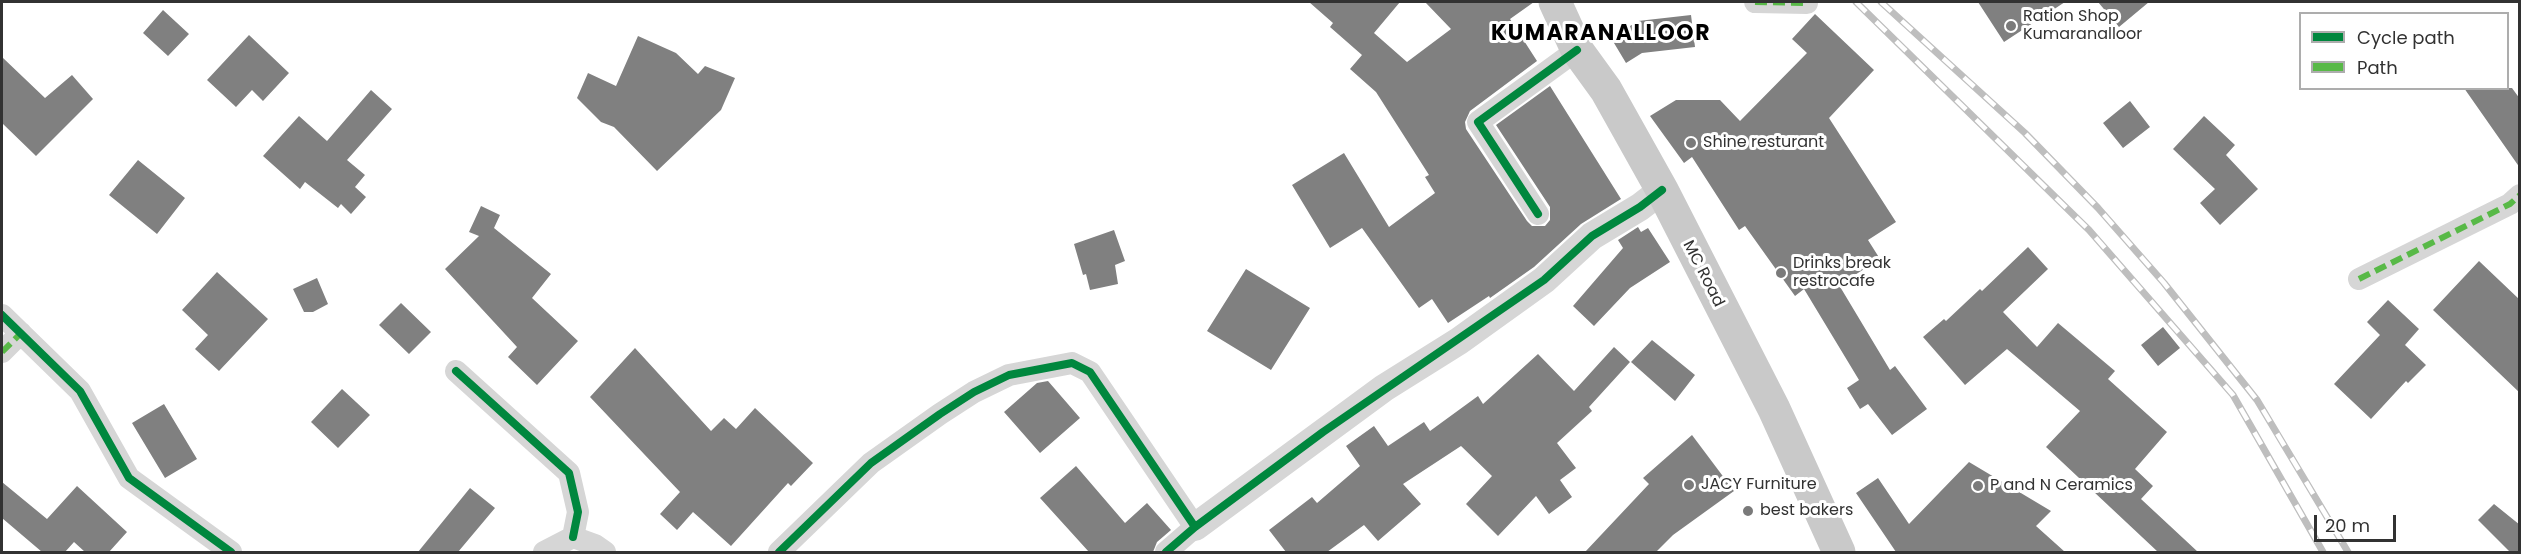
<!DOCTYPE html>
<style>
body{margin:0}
#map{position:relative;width:2521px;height:554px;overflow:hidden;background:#fff;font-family:Poppins,sans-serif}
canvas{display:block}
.frame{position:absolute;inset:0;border:3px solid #323232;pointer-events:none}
.legend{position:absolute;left:2299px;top:12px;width:210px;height:78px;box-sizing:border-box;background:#fff;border:2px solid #adadad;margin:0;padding:8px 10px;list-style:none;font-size:18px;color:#323232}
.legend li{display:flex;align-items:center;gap:12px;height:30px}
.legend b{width:30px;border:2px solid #adadad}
.scale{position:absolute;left:2314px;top:515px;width:82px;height:27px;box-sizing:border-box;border:3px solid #323232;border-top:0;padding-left:8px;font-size:18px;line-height:21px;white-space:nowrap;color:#323232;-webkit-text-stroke:4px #fff;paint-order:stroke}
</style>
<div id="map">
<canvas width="2521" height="554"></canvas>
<div class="frame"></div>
<ul class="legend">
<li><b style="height:8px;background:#00873e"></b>Cycle path</li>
<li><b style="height:8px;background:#58b947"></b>Path</li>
</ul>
<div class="scale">20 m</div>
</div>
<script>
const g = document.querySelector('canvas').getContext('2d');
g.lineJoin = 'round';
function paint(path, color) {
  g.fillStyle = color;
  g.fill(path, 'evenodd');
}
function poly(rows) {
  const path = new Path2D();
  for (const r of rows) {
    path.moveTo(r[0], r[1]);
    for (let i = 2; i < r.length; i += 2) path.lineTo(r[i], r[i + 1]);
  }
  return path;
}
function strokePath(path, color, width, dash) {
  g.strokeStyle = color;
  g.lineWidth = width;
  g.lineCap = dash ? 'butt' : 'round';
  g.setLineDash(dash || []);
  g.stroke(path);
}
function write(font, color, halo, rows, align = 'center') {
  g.font = font + ' Poppins,sans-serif';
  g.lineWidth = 6;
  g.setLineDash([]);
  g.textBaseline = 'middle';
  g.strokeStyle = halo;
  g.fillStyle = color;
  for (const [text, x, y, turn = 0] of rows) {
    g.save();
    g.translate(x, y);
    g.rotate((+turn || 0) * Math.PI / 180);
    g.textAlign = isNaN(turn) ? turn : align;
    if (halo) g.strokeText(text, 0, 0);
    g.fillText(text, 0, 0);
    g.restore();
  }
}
const building = poly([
 [1309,2,1400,2,1374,33,1407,62,1451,29,1425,2,1534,2,1510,19,1537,61,1470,111,1465,122,1466,129,1527,221,1532,226,1545,226,1550,220,1550,207,1496,125,1550,86,1621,199,1581,224,1534,267,1490,298,1489,296,1448,323,1432,299,1419,308,1362,228,1330,248,1292,185,1344,153,1389,227,1435,193,1425,177,1429,175,1376,92,1350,69,1362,55,1330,27,1333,23],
 [1978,2,2065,2,2004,42],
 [2098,2,2149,2,2119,27],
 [163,10,189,34,168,56,143,33],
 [1815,14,1874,70,1829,118,1896,222,1868,240,1880,259,1839,285,1890,370,1895,366,1927,409,1892,435,1868,404,1860,409,1847,388,1859,380,1804,289,1795,296,1745,226,1739,230,1692,157,1684,163,1650,116,1676,100,1720,100,1740,121,1807,53,1792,39],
 [1691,15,1695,47,1642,53,1626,63,1611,38,1638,21],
 [249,35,289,73,263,101,252,90,236,107,207,80],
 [638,36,676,53,698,74,705,66,735,78,721,110,657,171,614,127,601,122,577,98,588,73,616,86],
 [2,57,45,98,72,75,93,99,36,156,2,123],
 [2464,88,2512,88,2520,99,2520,168],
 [371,90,392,109,347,160,365,175,355,187,366,197,351,214,341,204,338,208,305,182,300,189,263,156,299,116,327,141],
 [2130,101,2150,127,2123,148,2103,123],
 [2204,116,2235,145,2226,155,2258,189,2220,225,2200,203,2215,189,2173,149],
 [138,160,185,198,157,234,109,195],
 [481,206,500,215,494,228,551,274,532,298,578,341,537,385,508,357,517,347,445,269,479,236,469,232],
 [1638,227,1641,232,1648,228,1670,262,1630,288,1594,326,1573,306,1623,248,1618,240],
 [1114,230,1125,261,1115,265,1118,284,1090,290,1086,274,1083,275,1074,244],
 [2028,247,2048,269,2003,312,2037,347,2058,323,2115,371,2108,379,2167,432,2135,469,2153,486,2141,499,2198,552,2158,552,2046,447,2080,411,2007,349,1965,385,1923,337,1944,319,1946,321,1980,289,1982,291],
 [2479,261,2520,300,2520,393,2433,310],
 [1246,269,1310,308,1271,370,1207,331],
 [217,272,268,319,219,371,195,349,208,335,182,310],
 [317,278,328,304,313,312,304,312,293,289],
 [2388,300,2419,329,2405,345,2426,365,2408,383,2406,381,2371,419,2334,384,2380,335,2367,322],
 [401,303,431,332,409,354,379,325],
 [2163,327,2180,348,2158,366,2141,345],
 [1652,340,1695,375,1675,401,1631,362],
 [1614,347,1630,362,1589,407,1592,411,1557,443,1576,468,1560,480,1572,497,1549,514,1536,496,1498,536,1466,504,1492,476,1461,446,1403,484,1421,504,1378,541,1364,525,1327,552,1286,552,1269,530,1312,497,1317,503,1360,466,1346,446,1374,426,1388,446,1424,422,1430,431,1478,396,1483,404,1538,354,1574,391],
 [635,348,711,431,724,418,736,429,755,408,813,463,791,486,788,483,731,546,693,512,677,530,660,514,680,492,590,397],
 [1048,381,1080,418,1040,453,1004,412,1037,383],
 [342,389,370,415,338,448,311,422],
 [164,404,197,459,165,478,132,423],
 [1692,435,1734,491,1673,535,1656,552,1585,552,1649,484,1643,478],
 [1969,462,2051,511,2036,526,2065,552,1896,552,1856,493,1878,478,1909,524],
 [1076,466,1125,523,1147,503,1171,530,1157,542,1153,552,1089,552,1040,498],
 [2,482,47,519,77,486,127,532,109,552,85,552,74,542,65,552,42,552,2,518],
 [470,488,495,508,458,552,418,552],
 [2494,504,2520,525,2520,552,2510,552,2478,520]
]);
const minor = poly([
 [1755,2,1807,3],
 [1538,214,1478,122,1577,50],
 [2359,279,2510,204,2520,195],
 [2,315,80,391,129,478,231,552],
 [2,352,21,333],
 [456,371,569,473,578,512,573,537],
 [544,552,573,537,595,545,605,552],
 [779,552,871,463,940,414,974,392,1009,375,1072,363,1090,372,1195,527,1166,552]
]);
const tertiary = poly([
 [1195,527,1384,388,1459,341,1544,280,1592,236,1640,207,1662,190]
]);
const primary = poly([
 [1555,2,1577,50,1606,90,1662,190,1774,409,1839,552]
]);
const rail = poly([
 [1856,2,2089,230,2233,395,2323,552],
 [1881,2,2025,133,2098,208,2164,283,2257,400,2348,552]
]);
const quiet = poly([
 [1755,2,1807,3],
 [2359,279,2510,204,2520,195],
 [2,352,21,333]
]);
const cycleway = poly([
 [1538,214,1478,122,1577,50],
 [2,315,80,391,129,478,231,552],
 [456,371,569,473,578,512,573,537],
 [779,552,871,463,940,414,974,392,1009,375,1072,363,1090,372,1195,527],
 [1166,552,1195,527,1323,432,1544,280,1592,236,1640,207,1662,190]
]);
const markers = [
 [2011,26,6,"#7a7a7a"],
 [1691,143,6,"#7a7a7a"],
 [1781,273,6,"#7a7a7a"],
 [1689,485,6,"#7a7a7a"],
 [1978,486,6,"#7a7a7a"],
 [1748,511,6,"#7a7a7a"]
];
const poiNames = [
 ["Ration Shop",2023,17],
 ["Kumaranalloor",2023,35],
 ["Shine resturant",1703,143],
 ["Drinks break",1793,264],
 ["restrocafe",1793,282],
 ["JACY Furniture",1701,485],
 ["P and N Ceramics",1990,486],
 ["best bakers",1760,511]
];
const streetNames = [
 ["MC Road",1703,274,63]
];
const districtNames = [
 ["KUMARANALLOOR",1601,34]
];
paint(building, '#808080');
strokePath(minor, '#d6d6d6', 22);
strokePath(tertiary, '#d6d6d6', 28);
strokePath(primary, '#c9c9c9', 33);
strokePath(rail, '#bebebe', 7);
strokePath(rail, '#fff', 4.5, [14]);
strokePath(quiet, '#58b947', 6, [12, 6]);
strokePath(cycleway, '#00873e', 8);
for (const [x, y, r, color] of markers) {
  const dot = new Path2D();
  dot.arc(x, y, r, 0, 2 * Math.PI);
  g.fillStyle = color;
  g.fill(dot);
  strokePath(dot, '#fff', 2);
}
write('16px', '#323232', '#fff', poiNames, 'left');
write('16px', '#323232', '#fff', streetNames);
g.letterSpacing = '1.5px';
write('bold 22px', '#000', '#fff', districtNames);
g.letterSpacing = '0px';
</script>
